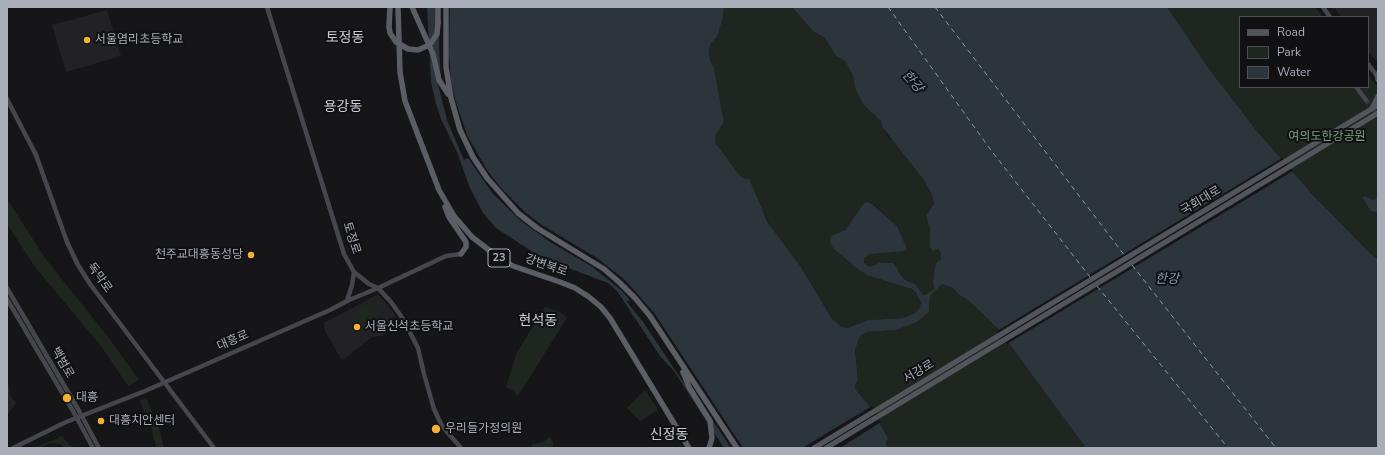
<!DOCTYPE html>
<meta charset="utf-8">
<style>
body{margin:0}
#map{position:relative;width:1385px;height:455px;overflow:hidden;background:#161618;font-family:"Nunito Sans",sans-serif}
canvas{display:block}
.frame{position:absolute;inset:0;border:8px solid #a8adb8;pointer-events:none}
.legend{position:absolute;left:1239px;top:16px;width:130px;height:72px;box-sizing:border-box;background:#111113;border:1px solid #4d4f55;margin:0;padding:5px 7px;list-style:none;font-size:12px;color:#a8adb8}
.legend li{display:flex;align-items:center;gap:8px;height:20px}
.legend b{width:20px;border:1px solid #4d4f55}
</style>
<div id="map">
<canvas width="1385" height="455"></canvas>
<div class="frame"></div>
<ul class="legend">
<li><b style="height:5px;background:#53555c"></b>Road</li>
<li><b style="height:11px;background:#1e261f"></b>Park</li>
<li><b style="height:11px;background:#2c353c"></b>Water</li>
</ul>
</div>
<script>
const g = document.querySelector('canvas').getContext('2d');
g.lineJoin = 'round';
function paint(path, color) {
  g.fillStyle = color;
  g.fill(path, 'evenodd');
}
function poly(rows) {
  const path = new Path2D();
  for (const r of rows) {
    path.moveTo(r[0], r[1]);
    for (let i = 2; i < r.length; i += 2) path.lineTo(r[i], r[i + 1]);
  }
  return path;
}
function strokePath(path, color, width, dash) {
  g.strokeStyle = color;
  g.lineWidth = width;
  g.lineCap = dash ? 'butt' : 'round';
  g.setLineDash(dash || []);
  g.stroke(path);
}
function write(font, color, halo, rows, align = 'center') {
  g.font = font + ' "Nunito Sans","Noto Sans KR",sans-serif';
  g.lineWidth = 4;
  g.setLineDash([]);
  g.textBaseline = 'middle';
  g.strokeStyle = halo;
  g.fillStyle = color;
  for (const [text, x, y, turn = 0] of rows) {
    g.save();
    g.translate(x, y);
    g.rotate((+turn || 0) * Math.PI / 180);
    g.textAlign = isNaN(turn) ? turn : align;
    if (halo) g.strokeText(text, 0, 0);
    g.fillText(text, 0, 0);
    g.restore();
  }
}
const built = poly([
 [1334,7,1378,7,1378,63,1368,51,1368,17,1341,17],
 [107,10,121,56,66,72,52,25],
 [378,294,396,316,389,324,393,329,382,336,372,337,343,360,341,359,325,331,324,323],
 [7,378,11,397,16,403,7,415]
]);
const green = poly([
 [724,7,792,7,813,31,825,38,837,57,845,61,853,76,855,88,881,121,882,127,889,138,893,141,924,180,932,195,934,204,926,216,930,229,930,247,938,249,941,253,941,259,936,263,934,272,933,282,934,289,928,295,923,295,915,284,905,280,899,273,898,268,879,263,870,267,865,264,863,259,865,256,871,253,897,226,874,205,867,202,864,203,845,230,833,235,859,270,909,288,914,291,919,298,921,303,919,309,915,313,903,318,868,320,848,328,836,323,832,319,801,267,773,231,746,179,742,178,737,173,718,148,715,140,715,136,724,122,714,68,710,60,709,50,711,43,717,37,723,18],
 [1167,7,1315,7,1323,17,1240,17,1240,87,1368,87,1368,74,1378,87,1378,259,1371,254,1312,194,1256,130,1209,69],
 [7,199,45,258,109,338,139,380,128,386,101,346,35,267,7,224],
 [942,284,953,288,958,294,968,300,983,314,999,330,1086,448,887,448,886,443,888,438,871,408,856,390,855,386,858,379,855,350,860,336,867,332,872,332,891,330,893,330,923,317,929,312,930,296],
 [366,304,376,316,358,330,348,318],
 [545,307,560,312,567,318,518,396,513,391,506,387,517,352],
 [645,389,658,410,640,421,627,408],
 [146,398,159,428,164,448,156,448,152,430,140,401],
 [62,436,72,448,65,448,60,444,54,443,48,444,40,448,34,448],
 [550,437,553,442,553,448,531,448,532,444,543,442]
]);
const water = poly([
 [427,7,724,7,723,18,717,37,711,43,709,50,710,60,714,68,724,122,715,136,716,144,740,176,746,179,749,179,768,223,801,267,832,319,841,326,848,328,868,320,903,318,915,313,919,309,921,303,916,293,912,289,867,275,859,270,833,248,830,241,831,236,845,230,864,203,867,202,872,204,897,226,907,249,904,251,869,254,864,258,864,263,870,267,879,263,893,263,898,269,899,273,905,280,915,284,923,295,926,295,934,289,933,282,934,272,936,263,941,259,941,253,938,249,933,251,930,247,930,229,926,216,934,204,932,195,924,180,882,127,881,121,863,104,855,88,853,76,845,61,836,56,825,38,813,31,792,7,1167,7,1209,69,1256,130,1312,194,1371,254,1378,259,1378,448,1086,448,999,330,983,314,968,300,958,294,953,288,942,284,930,296,929,312,917,322,896,330,867,332,860,336,855,350,858,380,855,386,856,390,871,408,888,438,886,443,887,448,724,448,674,371,660,356,617,291,608,283,542,258,496,228,483,213,469,186,457,152,441,119,436,104,431,81],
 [1366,196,1373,200,1378,198,1378,216,1376,212,1371,211,1362,197]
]);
const pier = poly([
 [440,7,450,7,449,52,451,81,455,99,467,135,487,170,501,188,526,213,542,225,597,258,625,280,635,291,655,314,743,448,731,448,690,386,687,388,643,322,627,302,629,299,621,290,591,266,550,242,521,221,493,194,468,158,464,160,447,120,437,80,441,80,439,47],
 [1282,158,1293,171,1007,344,997,331],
 [872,406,881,422,840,448,802,448]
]);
const ferry = poly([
 [888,7,990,149,1090,277],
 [935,7,1125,256],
 [1132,265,1276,448],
 [1097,286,1228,448]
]);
const secondaryTunnel = poly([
 [1366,100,1378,115]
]);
const secondary = poly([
 [267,7,344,254,354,272,369,284,378,288,391,302,403,319,418,348,424,374,434,409,442,426,461,448],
 [1323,7,1330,17],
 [1368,64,1378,77],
 [1356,87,1366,100],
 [7,99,36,155,67,242,78,265,90,284,214,448],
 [7,288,78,409,99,448],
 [7,299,73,411,93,448],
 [347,301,352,285,354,272],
 [13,448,66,422,145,391,330,310,347,301,378,288,446,256,461,254]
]);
const primary = poly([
 [1377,75,1378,80],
 [1373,106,1378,96],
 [814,448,1378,105],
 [826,448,1378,113]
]);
const trunk = poly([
 [398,7,400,72,405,101,439,190,454,216,472,237,498,257,513,266,560,282,575,288,589,297,601,307,610,318,689,448],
 [412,7,433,54,439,80,448,94],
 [446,7,446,67,451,98,460,130,473,157,487,178,518,213,537,228,604,269,620,283,635,298,650,316,737,448],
 [438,23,438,7],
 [445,207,449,217,466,242,466,247,461,254],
 [683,372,689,387,710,421,712,438,709,448]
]);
const trunkBridge = poly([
 [390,7,389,27,390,33,396,42,408,49,418,50,427,46,431,43,437,34,438,23]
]);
const markers = [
 [87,40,4,"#f2b134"],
 [251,255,4,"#f2b134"],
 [357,327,4,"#f2b134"],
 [67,398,5,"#f2b134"],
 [101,421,4,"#f2b134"],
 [436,429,5,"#f2b134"]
];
const shields = [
 [499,258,22]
];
const shieldNames = [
 ["23",499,258]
];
const poiNames = [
 ["서울염리초등학교",95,40],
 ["천주교대흥동성당",243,255,"right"],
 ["서울신석초등학교",365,327],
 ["대흥",76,398],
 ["대흥치안센터",109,421],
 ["우리들가정의원",445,429]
];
const parkNames = [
 ["여의도한강공원",1327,137]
];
const streetNames = [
 ["국회대로",1201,201,-31],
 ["토정로",351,238,72],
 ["강변북로",546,266,19],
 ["독막로",99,278,54],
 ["대흥로",233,341,-23],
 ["백범로",62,363,60],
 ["서강로",919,372,-31]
];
const waterNames = [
 ["한강",912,82,49],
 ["한강",1167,280]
];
const quarterNames = [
 ["토정동",345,39],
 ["용강동",343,108],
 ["현석동",538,322],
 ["신정동",669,436]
];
paint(built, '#222225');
paint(green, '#1e261f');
paint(water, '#2c353c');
paint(pier, '#161618');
strokePath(ferry, '#7f9bb3', 1, [5, 4]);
strokePath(secondaryTunnel, '#333438', 4.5, [4.5, 2]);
strokePath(secondary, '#45474d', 4.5);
strokePath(primary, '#53555c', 5);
strokePath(trunk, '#5b5e65', 5.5);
strokePath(trunkBridge, '#5b5e65', 5.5);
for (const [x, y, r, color] of markers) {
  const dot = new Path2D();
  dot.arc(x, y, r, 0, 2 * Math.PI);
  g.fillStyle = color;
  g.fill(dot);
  strokePath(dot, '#111113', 1.5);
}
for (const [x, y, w] of shields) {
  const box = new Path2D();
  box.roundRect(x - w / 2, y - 9, w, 18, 3);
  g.fillStyle = '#111113';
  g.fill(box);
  strokePath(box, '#a8adb8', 1);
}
write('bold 11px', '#a8adb8', null, shieldNames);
write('12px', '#a8adb8', '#111113', poiNames, 'left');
write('12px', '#7fa381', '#111113', parkNames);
write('12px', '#a8adb8', '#111113', streetNames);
write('italic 13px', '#7f9bb3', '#111113', waterNames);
write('14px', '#c9ccd4', '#111113', quarterNames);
</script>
